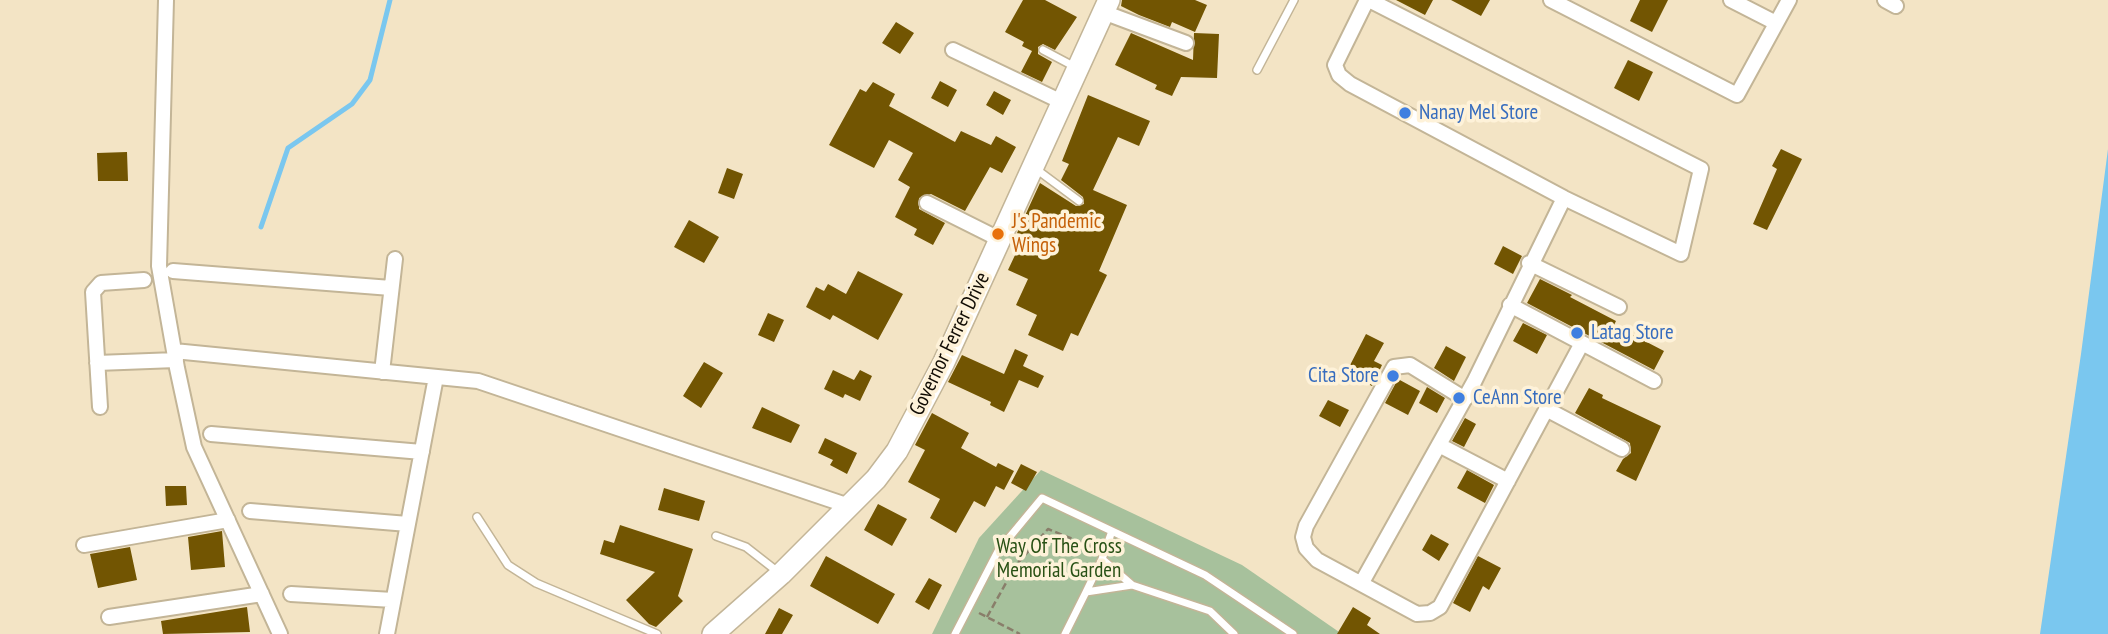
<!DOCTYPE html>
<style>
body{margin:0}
canvas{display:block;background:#f3e4c5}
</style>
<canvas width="2108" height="634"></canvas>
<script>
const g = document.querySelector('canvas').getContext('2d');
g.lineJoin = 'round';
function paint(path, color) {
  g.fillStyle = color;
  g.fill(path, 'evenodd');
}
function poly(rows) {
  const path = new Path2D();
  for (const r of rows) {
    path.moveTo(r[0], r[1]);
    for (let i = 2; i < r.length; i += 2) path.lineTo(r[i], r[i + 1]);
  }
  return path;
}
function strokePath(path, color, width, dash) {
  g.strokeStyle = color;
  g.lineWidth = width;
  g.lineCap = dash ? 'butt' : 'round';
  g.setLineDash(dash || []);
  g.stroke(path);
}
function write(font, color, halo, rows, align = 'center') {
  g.font = font + ' "PT Sans Narrow",sans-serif';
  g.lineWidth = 7;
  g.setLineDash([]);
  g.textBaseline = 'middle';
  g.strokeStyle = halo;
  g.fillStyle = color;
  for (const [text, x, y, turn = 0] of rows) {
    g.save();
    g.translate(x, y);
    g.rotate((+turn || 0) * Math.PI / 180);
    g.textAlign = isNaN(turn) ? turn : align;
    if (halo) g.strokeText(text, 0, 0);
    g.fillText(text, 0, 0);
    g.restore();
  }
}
const green = poly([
 [1041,470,1242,565,1342,634,932,634,979,538]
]);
const water = poly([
 [2108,149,2108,634,2040,634,2081,354]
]);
const stream = poly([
 [261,227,288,148,352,104,370,80,390,0]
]);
const building = poly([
 [1023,0,1045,0,1077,17,1055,50,1043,44,1038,47,1038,54,1052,62,1042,82,1021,72,1032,51,1022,46,1024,42,1005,32],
 [1122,0,1195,0,1207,5,1195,32,1172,22,1170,27,1139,15,1121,6],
 [1396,0,1433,0,1425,15],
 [1451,0,1490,0,1481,16],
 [1640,0,1668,0,1652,32,1630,21],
 [896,22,914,33,900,54,882,43],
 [1131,33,1193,60,1194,33,1219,34,1217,78,1181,77,1172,96,1155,89,1157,85,1115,65],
 [1628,60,1653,72,1639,101,1614,88],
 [940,81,957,90,948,107,931,98],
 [873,82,895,94,889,106,955,142,961,131,991,145,996,136,1016,147,1002,173,990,167,965,211,931,194,919,198,919,209,945,223,933,245,914,235,917,229,895,217,910,187,898,180,913,153,889,140,874,168,829,145,860,89,866,92],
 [994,91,1011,100,1003,115,986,105],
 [1088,95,1150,121,1139,146,1118,137,1093,190,1127,205,1099,271,1107,275,1078,336,1071,333,1063,351,1028,335,1037,315,1016,305,1028,279,1008,270,1024,236,1017,233,1040,183,1076,206,1084,204,1083,197,1061,180,1069,164,1062,161],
 [1781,149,1802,159,1767,230,1753,224,1777,169,1772,166],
 [127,152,128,181,98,181,97,153],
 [727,168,743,174,734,199,718,193],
 [689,220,719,237,704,263,674,247],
 [1503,246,1522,256,1513,274,1494,264],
 [858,271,903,294,878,340,833,315,830,320,806,307,816,287,824,291,828,284,846,294],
 [1540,279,1572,295,1570,297,1616,321,1614,325,1664,351,1654,370,1527,303],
 [768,313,784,320,774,342,758,335],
 [1523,323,1547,335,1537,354,1513,341],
 [1366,334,1384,343,1374,361,1382,365,1372,386,1346,373],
 [1446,346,1466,357,1454,381,1434,368],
 [1015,349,1028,355,1023,366,1044,376,1038,388,1019,380,1004,412,990,405,991,402,948,382,962,355,1004,374],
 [704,362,723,373,701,408,683,396],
 [833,370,854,380,860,370,872,376,860,401,845,394,843,398,824,389],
 [1398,379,1420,391,1408,415,1385,403],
 [1427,387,1445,398,1437,413,1419,403],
 [1589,388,1603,395,1602,398,1661,426,1636,481,1616,471,1623,459,1631,453,1630,443,1575,413],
 [1328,400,1349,410,1340,427,1319,416],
 [762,407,800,425,791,443,752,428],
 [932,413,969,433,961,448,996,467,998,463,1014,471,1004,490,996,486,985,507,974,501,956,533,930,518,940,499,908,482,925,450,915,445],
 [1465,418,1476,424,1464,447,1452,441],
 [825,438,857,453,847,474,830,465,833,460,818,453],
 [1021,464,1037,472,1026,491,1011,483],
 [1467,470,1494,485,1485,503,1457,488],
 [165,486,186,486,187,505,166,506],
 [664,488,705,501,699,521,658,510],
 [878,504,907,519,892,546,864,530],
 [620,525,693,549,678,596,683,601,656,627,649,624,626,600,655,572,600,554,604,540,614,543],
 [222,531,225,567,191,570,188,537],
 [1431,534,1449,544,1439,561,1422,550],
 [130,547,137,580,98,588,90,554],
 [826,556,895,594,878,624,810,586],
 [1478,556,1501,568,1489,590,1483,586,1470,612,1453,603],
 [929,578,942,585,929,610,915,602],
 [247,607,250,632,163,634,161,621],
 [1353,607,1371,618,1367,625,1380,634,1337,634],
 [779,608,793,615,782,634,765,634]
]);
const path = poly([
 [979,613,1020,634],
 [987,617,1016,565,1048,529,1095,548]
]);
const service = poly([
 [1043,50,1077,68],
 [1257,70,1294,0],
 [1036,169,1079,201],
 [477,517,508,565,536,583,657,634],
 [1112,531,1102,559,1132,585],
 [716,536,746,547,778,572],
 [1086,592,1102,559],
 [955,634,998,551,1042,498,1205,575,1293,634],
 [1065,634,1086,592,1132,585,1210,611,1234,634]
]);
const minor = poly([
 [166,0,159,266,177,368,194,447,280,634],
 [1367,0,1335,65,1339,75,1350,84,1564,198,1681,254,1701,169,1369,0],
 [1551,0,1737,95,1789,0],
 [1731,0,1776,23],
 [1885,0,1896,6],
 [1103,12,1186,43],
 [953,50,1062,102],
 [927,203,999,239],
 [1529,263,1619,307],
 [173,271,391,288],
 [1510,305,1654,381],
 [174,351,478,381,849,506],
 [97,363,176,360],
 [382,372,395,259],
 [1465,399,1410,365,1394,367,1306,526,1303,537,1306,548,1317,560,1417,614,1430,613,1440,607,1582,343],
 [100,407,93,292,101,283,144,280],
 [1546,409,1622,449],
 [211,434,422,452],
 [1439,445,1508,481],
 [250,511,408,524],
 [84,545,228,520],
 [1361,584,1474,382,1564,198],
 [291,594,393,600],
 [109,617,262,594],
 [387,634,436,377]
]);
const secondary = poly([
 [713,634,781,574,876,479,897,451,944,362,1109,0]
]);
const markers = [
 [1405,113,7,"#3f7fe0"],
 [998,234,7,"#e8710a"],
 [1577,333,7,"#3f7fe0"],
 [1393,376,7,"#3f7fe0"],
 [1459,398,7,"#3f7fe0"]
];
const shopNames = [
 ["Nanay Mel Store",1419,113],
 ["Latag Store",1591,333],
 ["Cita Store",1379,376,"right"],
 ["CeAnn Store",1473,398]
];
const foodNames = [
 ["J's Pandemic",1012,222],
 ["Wings",1012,246]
];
const streetNames = [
 ["Governor Ferrer Drive",950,344,-64]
];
const parkNames = [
 ["Way Of The Cross",1059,547],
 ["Memorial Garden",1059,571]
];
paint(green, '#a7c19c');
paint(water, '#7ac7ef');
strokePath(stream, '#7ac7ef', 5);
paint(building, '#725502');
strokePath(service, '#c3b597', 10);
strokePath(minor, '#c3b597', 18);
strokePath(secondary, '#c3b597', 24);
strokePath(path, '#897e6a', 2.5, [7, 3.5]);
strokePath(service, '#fff', 7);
strokePath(minor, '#fff', 14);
strokePath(secondary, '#fff', 21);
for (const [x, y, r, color] of markers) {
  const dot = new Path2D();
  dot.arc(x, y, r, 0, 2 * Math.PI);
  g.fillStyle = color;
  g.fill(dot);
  strokePath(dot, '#fef2d9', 2.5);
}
write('21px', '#366cbe', '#fef2d9', shopNames, 'left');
write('21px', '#c56008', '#fef2d9', foodNames, 'left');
write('21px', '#100b03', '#fef2d9', streetNames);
write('21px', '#295115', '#fef2d9', parkNames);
</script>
